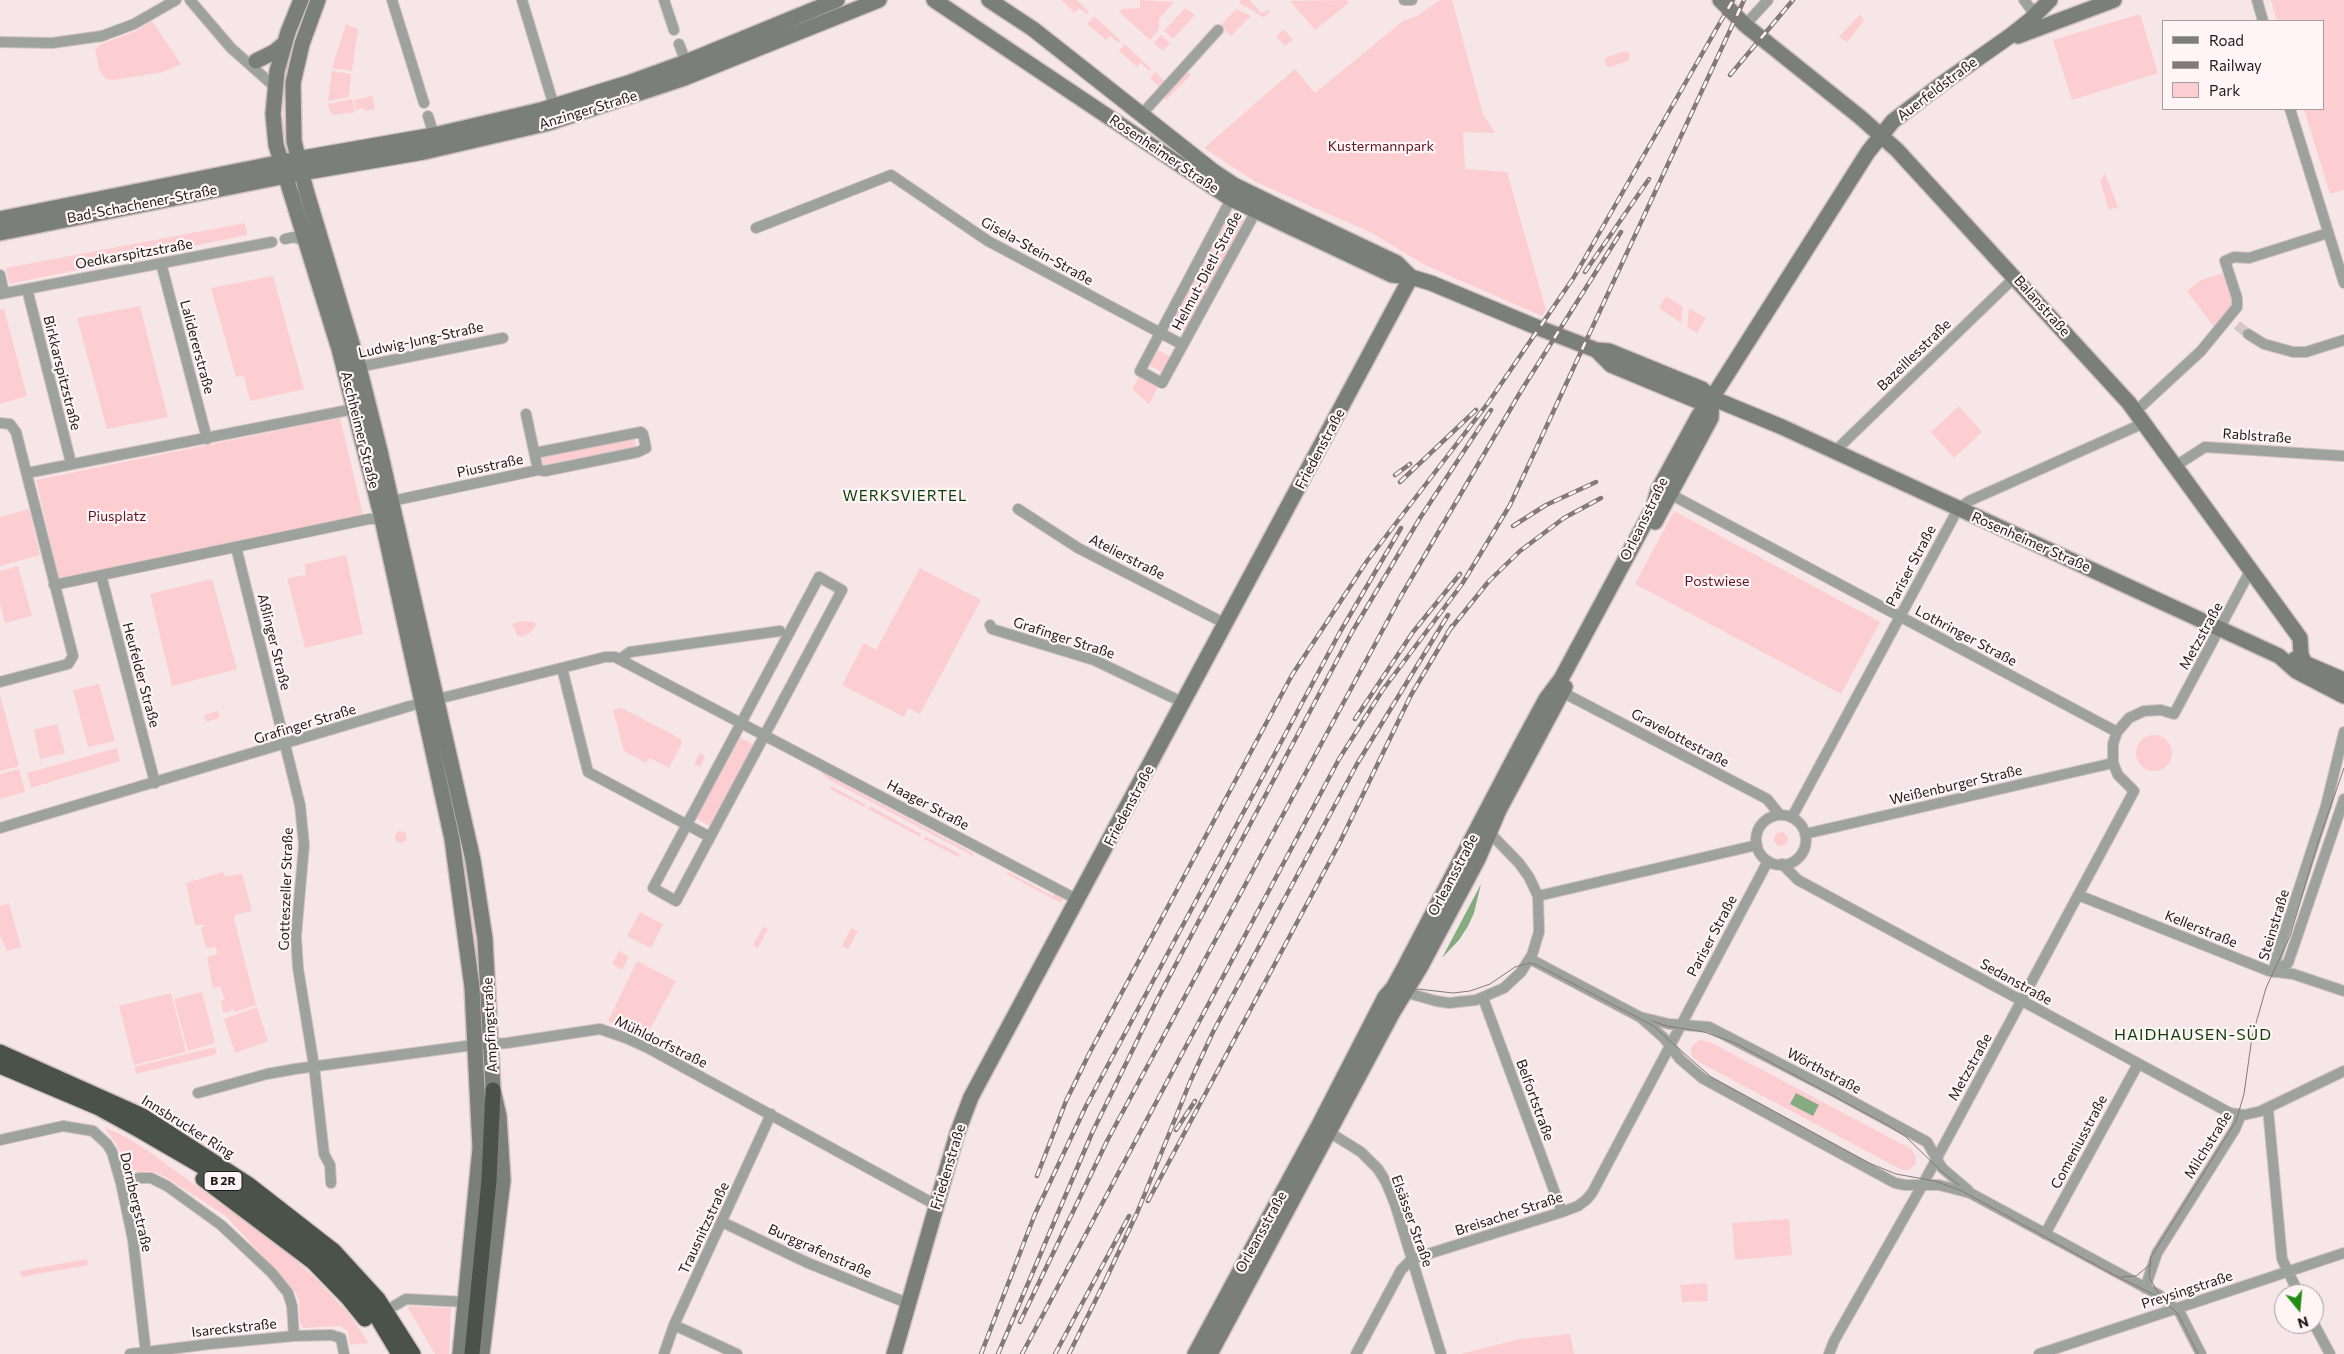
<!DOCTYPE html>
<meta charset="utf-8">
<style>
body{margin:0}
#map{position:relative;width:2344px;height:1354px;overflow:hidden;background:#f6e6e7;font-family:Commissioner,sans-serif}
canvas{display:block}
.legend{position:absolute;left:2162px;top:20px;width:162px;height:90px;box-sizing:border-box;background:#fff5f6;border:1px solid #a59d9e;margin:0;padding:6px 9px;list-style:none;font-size:15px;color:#1e1919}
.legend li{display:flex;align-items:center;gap:10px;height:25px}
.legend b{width:25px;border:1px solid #a59d9e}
.north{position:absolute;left:2274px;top:1284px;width:50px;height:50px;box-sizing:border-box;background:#fff5f6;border:1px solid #a59d9e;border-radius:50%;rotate:163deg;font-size:14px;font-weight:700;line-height:20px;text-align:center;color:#1e1919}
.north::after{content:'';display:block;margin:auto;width:18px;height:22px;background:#208d11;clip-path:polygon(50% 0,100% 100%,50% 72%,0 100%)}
</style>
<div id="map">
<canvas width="2344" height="1354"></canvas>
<ul class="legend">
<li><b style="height:6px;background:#7a7f79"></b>Road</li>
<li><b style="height:6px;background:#84797a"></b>Railway</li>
<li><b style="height:14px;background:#fdced1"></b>Park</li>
</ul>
<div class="north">N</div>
</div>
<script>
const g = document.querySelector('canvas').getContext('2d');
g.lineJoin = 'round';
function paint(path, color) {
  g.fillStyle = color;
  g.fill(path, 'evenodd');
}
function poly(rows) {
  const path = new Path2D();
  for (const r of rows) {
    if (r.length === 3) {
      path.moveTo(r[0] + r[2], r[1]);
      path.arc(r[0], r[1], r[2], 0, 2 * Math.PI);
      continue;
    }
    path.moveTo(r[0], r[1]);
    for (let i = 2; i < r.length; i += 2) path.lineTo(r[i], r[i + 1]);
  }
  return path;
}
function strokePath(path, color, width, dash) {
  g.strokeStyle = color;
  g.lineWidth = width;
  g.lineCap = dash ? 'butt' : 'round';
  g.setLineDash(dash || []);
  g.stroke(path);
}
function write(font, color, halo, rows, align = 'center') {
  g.font = font + ' Commissioner,sans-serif';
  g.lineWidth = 4.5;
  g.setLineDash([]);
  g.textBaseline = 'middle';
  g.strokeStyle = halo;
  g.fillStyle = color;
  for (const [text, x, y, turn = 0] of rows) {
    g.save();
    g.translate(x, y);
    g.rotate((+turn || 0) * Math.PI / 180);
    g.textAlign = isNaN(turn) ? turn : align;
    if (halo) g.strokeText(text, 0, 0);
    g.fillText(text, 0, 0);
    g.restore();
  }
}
const green = poly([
 [308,0,314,0,289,70,287,70,285,67,296,28],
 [1061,0,1077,0,1089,12,1087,14,1079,8,1075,13],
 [1140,0,1174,2,1159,19,1159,30,1150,40,1119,12,1122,9,1140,8],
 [1241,0,1250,0,1261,13,1269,10,1270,12,1264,17,1260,15,1239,3],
 [1347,0,1349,3,1315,30,1290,1],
 [1440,0,1452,0,1483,114,1495,133,1463,132,1465,169,1507,172,1546,310,1542,316,1425,265,1372,233,1256,182,1204,148,1295,69,1315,93,1403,21,1417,16],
 [2271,0,2344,0,2344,190,2330,194,2304,109,2323,109,2323,21,2277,21],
 [1185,8,1195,15,1173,39,1164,31],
 [1236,9,1251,16,1231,36,1220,26],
 [1860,14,1864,21,1847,42,1839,37],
 [2140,14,2158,73,2072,100,2053,40],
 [1094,16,1120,40,1118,43,1110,36,1106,40,1087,24],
 [152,21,181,64,163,72,113,80,106,79,99,70,95,49,101,44,136,31],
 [346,24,358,29,352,71,332,68],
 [1284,29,1293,40,1285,46,1276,36],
 [1161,35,1170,43,1163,51,1154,43],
 [1125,44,1151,69,1149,71,1141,63,1137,67,1119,51],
 [1625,51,1629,53,1630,57,1628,61,1610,67,1606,66,1604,60,1607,57],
 [1185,69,1191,75,1166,100,1163,97],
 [332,71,351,74,349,97,328,101],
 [1155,72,1165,82,1160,88,1150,78],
 [284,83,284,123,289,135,282,136],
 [372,96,375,109,366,111,362,108,356,110,354,100],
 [352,99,355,112,335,115,330,112,328,104],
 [2105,173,2118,207,2109,210,2100,181],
 [1227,212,1246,221,1187,333,1168,323],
 [245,223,247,235,9,284,6,268],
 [2222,273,2234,303,2216,330,2187,291,2201,280],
 [273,276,304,389,250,401,244,376,236,377,211,288],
 [1666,296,1683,307,1681,323,1659,308],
 [140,306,168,417,107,429,77,318],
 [1689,308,1706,318,1697,333,1687,327],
 [4,309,27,396,0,404,0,310],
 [1154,348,1173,358,1165,374,1146,363],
 [1139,377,1158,387,1149,404,1132,389],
 [1959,406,1982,432,1954,458,1931,432],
 [340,418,363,515,59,580,36,480],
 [634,437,637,451,544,469,542,455],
 [29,509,40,555,0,566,0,517],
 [1674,511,1880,622,1841,694,1635,584],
 [346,555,363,634,305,648,287,578,306,575,305,564],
 [18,566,32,616,5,623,0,603,0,571],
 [920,568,981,600,920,714,908,708,904,717,842,685,864,643,876,650],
 [212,579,237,669,172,686,150,594],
 [521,621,534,622,536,625,530,633,521,637,517,635,512,624],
 [99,684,115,741,88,747,73,690],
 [0,695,19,766,0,771],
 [622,708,681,739,682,743,669,768,652,759,648,759,646,763,624,751,613,710],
 [218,711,220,718,206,722,204,715],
 [438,720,478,924,485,1028,481,1028,432,721],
 [57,724,65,753,40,759,34,730],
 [2154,753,18],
 [737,736,756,746,713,828,694,817],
 [117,748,120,761,31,788,27,773],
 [700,752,705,757,700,767,694,764],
 [19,769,25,792,0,799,0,774],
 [822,770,830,777,973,853,973,856,828,779,820,771],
 [831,786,866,805,864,807,830,789],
 [870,806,921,834,920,837,868,809],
 [401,837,6],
 [1781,839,7],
 [925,836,960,854,958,857,924,839],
 [223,872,225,877,242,873,252,911,235,915,234,919,256,1005,235,1012,233,1008,230,1012,223,1012,221,1001,225,999,220,987,213,988,207,957,217,954,216,947,206,948,201,928,205,925,195,925,186,883],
 [1008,872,1053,896,1055,894,1063,899,1061,903,1007,874],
 [9,903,21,947,7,951,0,936,0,906],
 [640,912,663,924,651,948,627,936],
 [763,927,768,929,758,948,753,945],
 [851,928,858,931,848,949,842,946],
 [619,951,629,957,622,970,612,964],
 [637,961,676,981,646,1037,608,1021],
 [202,992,215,1043,188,1051,174,999],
 [171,993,186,1052,134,1065,119,1006],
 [257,1007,268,1041,235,1053,224,1019],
 [1699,1040,1710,1042,1911,1149,1916,1157,1915,1165,1908,1170,1902,1170,1699,1062,1692,1056,1691,1051,1692,1046],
 [215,1047,217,1054,136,1074,134,1067],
 [104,1127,128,1138,148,1151,281,1247,319,1282,348,1313,369,1343,350,1345,348,1331,340,1326,303,1328,300,1322,299,1300,296,1293,226,1216,164,1176,150,1171,139,1173,126,1166,118,1147],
 [1789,1219,1792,1255,1735,1260,1732,1223],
 [87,1259,88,1265,21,1277,20,1271],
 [1707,1283,1708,1301,1682,1302,1680,1285],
 [407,1306,451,1308,449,1354,435,1354],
 [1570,1334,1574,1354,1461,1354,1520,1339]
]);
const water = poly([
 [1481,884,1474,913,1468,926,1459,940,1442,958],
 [1796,1093,1819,1105,1813,1116,1790,1104]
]);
const streetTunnel = poly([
 [2237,325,2248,334]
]);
const street = poly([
 [190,0,231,48,275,87],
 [392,0,424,103],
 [522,0,554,106],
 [664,0,674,30],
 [1404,0,1412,0],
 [2024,0,2030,8,2040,10],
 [2257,0,2263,21],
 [1745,25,1768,0],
 [0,42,52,43,102,36,134,24,176,0],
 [679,44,686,62],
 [2290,109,2344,283],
 [1141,115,1218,30],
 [428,116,434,135],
 [1231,199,1140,371,1162,383,1256,211],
 [756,228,891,175,988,241,1183,345],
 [285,239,294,237,305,241],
 [161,263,207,439],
 [0,275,4,293],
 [27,289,71,463],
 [0,294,272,242],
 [2248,334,2264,344,2293,352,2306,352,2344,340],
 [353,368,503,338],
 [2136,411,2201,351,2237,307,2237,298,2225,261,2234,257,2249,258,2328,233],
 [526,414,538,470],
 [0,423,10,424,16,432,73,656,68,664,0,682],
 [1833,453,2015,277],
 [2174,467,2205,447,2344,456],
 [27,473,359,408],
 [1670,494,2117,732],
 [392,501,538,470,545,471,638,452,646,448,643,434,641,432,535,453],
 [1018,509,1078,548,1226,624],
 [236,547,300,805,304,845,296,936,298,968,314,1066,324,1154,330,1165,331,1183],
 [101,575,155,783],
 [819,577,842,590,676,901,653,888,819,577],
 [54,585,369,519,388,519],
 [990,625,992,629,1094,660,1184,703],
 [620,659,630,652,780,631],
 [562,668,588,772,710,837],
 [1562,692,1767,799,1780,815],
 [1781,840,25],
 [1792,817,1958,509,1969,501,2144,423],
 [0,828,410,706,605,657,615,657,1078,900],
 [1805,834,2113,763],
 [1782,864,1798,880,2230,1113,2244,1115,2261,1111,2344,1071],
 [2078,895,2269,971,2293,974,2344,991],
 [1538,896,1757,845],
 [1530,959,1640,1017,1669,1024,1709,1027,1833,1091,1927,1142,1942,1168,1968,1190],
 [2274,972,2276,959,2326,806,2344,732],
 [2274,972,2288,963,2344,799],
 [1401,991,1436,1001,1449,1003,1476,1000,1504,988,1521,972,1532,955,1539,932,1538,896,1529,877,1519,863,1485,828],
 [1483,998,1562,1212],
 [1640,1017,1664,1038,1680,1059,1702,1078,1895,1183,1905,1185,1939,1185,1970,1193,2159,1295,2180,1313,2201,1354],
 [198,1093,267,1074,295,1069,466,1046,507,1043,600,1029,626,1038,648,1048,936,1205],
 [2268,1109,2282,1259,2299,1294],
 [1324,1129,1361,1152,1378,1169,1386,1182,1395,1204,1441,1354],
 [0,1140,63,1126,93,1131,107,1144,112,1152,121,1183,133,1240,146,1354],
 [121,1183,139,1178,151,1178,167,1186,221,1225,272,1273,288,1293,292,1306,294,1336],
 [722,1222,808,1263,907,1303],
 [2045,1234,2138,1064],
 [2145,1288,2157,1253,2235,1129,2241,1115],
 [394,1306,406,1299,466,1302],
 [2314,1324,2330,1354],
 [674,1325,737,1354],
 [130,1354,210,1344,294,1336,331,1335,341,1338,344,1354],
 [664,1354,674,1325,771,1114],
 [1356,1354,1401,1270,1412,1259,1562,1212,1578,1206,1586,1200,1592,1193,1768,861],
 [1829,1354,1834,1341,1923,1184,2134,791,2118,775,2113,763,2113,744,2117,732,2129,718,2144,711,2161,710,2174,714,2250,571],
 [2039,1354,2344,1253]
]);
const secondary = poly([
 [301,0,288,32,277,71,273,114,276,145,339,349,382,519,452,839,472,987,480,1148,460,1354],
 [318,0,302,44,293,83,294,141,306,190,359,367,380,451,473,860,485,939,493,1090,499,1116,503,1180,482,1354],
 [934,0,1231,199,1392,275,1411,277,1431,283,1534,326,1596,350,1609,351,1702,389,1712,398,1782,427,2279,656,2296,671,2344,696],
 [989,0,1033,29,1213,171,1234,185,1277,206,1397,263,1411,277],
 [1720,0,1745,25,1860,117,1897,150,2129,403,2300,638,2301,655,2304,661],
 [2018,36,2114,0],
 [256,61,274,52,285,43],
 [0,219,297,159,434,135,541,110,628,83,686,62,837,0],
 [0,233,301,173,424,152,549,123,682,79,879,0],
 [1596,350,1611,365,1695,400,1712,398],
 [1655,522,1711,418,1712,398],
 [2295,659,2344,680],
 [894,1354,957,1134,971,1097,1411,277],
 [1195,1354,1319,1125,1385,997,1393,988,1405,966,1520,747,1546,699,1561,679,1653,508,1658,490,1699,415,1712,398,1868,152,1893,121,1943,83,2010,36,2029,21,2050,0],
 [1210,1354,1393,1012,1421,966,1478,859,1499,810,1565,687]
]);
const highway = poly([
 [0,1052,143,1116,248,1184,334,1251,378,1299,413,1354],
 [0,1066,97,1107,139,1130,201,1166,256,1204,319,1254,357,1292,378,1319,399,1354],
 [203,1179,313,1262,348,1298,365,1319],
 [472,1354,489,1180,493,1090]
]);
const tram = poly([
 [1652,1021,1667,1026,1704,1032,1735,1043,1889,1126,1905,1136,1941,1171,1959,1185],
 [2121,1277,2136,1276,2151,1264],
 [2160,1296,2149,1277,2151,1257,2236,1121,2244,1094,2252,1037,2266,988,2290,936,2317,846,2344,768],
 [1205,1354,1394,999,1402,994,1418,989,1453,993,1470,991,1490,984,1515,967,1530,963,1537,965,1652,1025,1711,1077,1869,1163,1896,1174,1935,1181,1962,1191,2114,1275,2159,1297,2178,1314,2198,1354]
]);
const rail = poly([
 [1730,75,1793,0],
 [1585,272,1649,179],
 [1395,475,1410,464],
 [1400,482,1476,410],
 [1513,526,1546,505,1596,482],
 [1448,632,1489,581,1520,551,1564,518,1601,498],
 [1355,719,1413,632,1460,574],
 [1176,1130,1195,1101],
 [1037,1176,1066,1101,1090,1052,1292,675,1367,561,1488,403,1574,277,1733,0],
 [1148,1201,1339,844,1411,695,1452,626],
 [1106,1279,1137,1213,1190,1082,1213,1032,1357,764,1448,615],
 [1020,1322,1107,1141,1401,596,1521,391,1621,232],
 [981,1354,1035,1214,1086,1106,1340,632,1401,528],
 [998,1354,1092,1133,1158,998,1352,632,1420,518,1491,410],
 [1022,1354,1339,759,1382,691,1462,584,1510,505,1744,0],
 [1055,1354,1129,1216],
 [1069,1354,1109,1273]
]);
const shields = [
 [223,1181,38]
];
const shieldNames = [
 ["B 2R",223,1181]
];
const streetNames = [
 ["Auerfeldstraße",1937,89,-37],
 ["Anzinger Straße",588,110,-17],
 ["Rosenheimer Straße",1164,154,34],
 ["Bad-Schachener-Straße",142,204,-11],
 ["Gisela-Stein-Straße",1037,251,29],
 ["Oedkarspitzstraße",134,254,-10],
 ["Helmut-Dietl-Straße",1207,271,-62],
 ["Balanstraße",2042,306,48],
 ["Ludwig-Jung-Straße",421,340,-12],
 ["Lalidererstraße",197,347,75],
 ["Bazeillesstraße",1914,355,-44],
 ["Birkkarspitzstraße",62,373,76],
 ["Aschheimer Straße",360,430,76],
 ["Rablstraße",2257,436,4],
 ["Friedenstraße",1320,449,-62],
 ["Piusstraße",490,466,-12],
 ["Orleansstraße",1644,519,-64],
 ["Rosenheimer Straße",2031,542,24],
 ["Atelierstraße",1127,557,27],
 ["Pariser Straße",1911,566,-62],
 ["Lothringer Straße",1966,636,28],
 ["Metzstraße",2201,636,-61],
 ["Grafinger Straße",1064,638,18],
 ["Aßlinger Straße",274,642,76],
 ["Heufelder Straße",141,675,75],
 ["Grafinger Straße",305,724,-17],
 ["Gravelottestraße",1680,738,28],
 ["Weißenburger Straße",1956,785,-13],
 ["Haager Straße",928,805,28],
 ["Friedenstraße",1129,806,-62],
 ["Orleansstraße",1453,875,-62],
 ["Gotteszeller Straße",286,889,-88],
 ["Steinstraße",2274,925,-73],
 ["Kellerstraße",2201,929,22],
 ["Pariser Straße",1712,936,-62],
 ["Sedanstraße",2016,982,29],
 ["Ampfingstraße",490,1025,-93],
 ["Mühldorfstraße",661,1042,26],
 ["Metzstraße",1970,1067,-61],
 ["Wörthstraße",1824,1071,28],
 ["Belfortstraße",1535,1100,70],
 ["Innsbrucker Ring",188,1127,32],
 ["Comeniusstraße",2079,1142,-62],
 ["Milchstraße",2208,1145,-58],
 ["Friedenstraße",948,1167,-73],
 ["Dornbergstraße",136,1202,77],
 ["Breisacher Straße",1509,1214,-18],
 ["Elsässer Straße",1412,1221,70],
 ["Trausnitzstraße",704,1228,-65],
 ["Orleansstraße",1261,1232,-61],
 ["Burggrafenstraße",820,1251,24],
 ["Preysingstraße",2187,1290,-18],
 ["Isareckstraße",234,1328,-6]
];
const parkNames = [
 ["Kustermannpark",1381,146],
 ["Piusplatz",117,516],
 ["Postwiese",1717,581]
];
const neighbourhoodNames = [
 ["WERKSVIERTEL",905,496]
];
const quarterNames = [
 ["HAIDHAUSEN-SÜD",2193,1035]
];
paint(green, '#fdced1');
paint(water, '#85ab80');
strokePath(streetTunnel, '#d6c7c8', 10, [10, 5]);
strokePath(street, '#cfc1c2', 12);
strokePath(secondary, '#cfc1c2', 18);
strokePath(highway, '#cfc1c2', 18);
strokePath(street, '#9ea29e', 10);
strokePath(secondary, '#7a7f79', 15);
strokePath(highway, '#4a5249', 15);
strokePath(tram, '#84797a', 1);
strokePath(rail, '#84797a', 4.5);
strokePath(rail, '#fff5f6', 2.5, [8]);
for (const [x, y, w] of shields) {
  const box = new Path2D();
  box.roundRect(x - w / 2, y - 9.5, w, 19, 4);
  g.fillStyle = '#fff5f6';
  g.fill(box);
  strokePath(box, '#1e1919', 1);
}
write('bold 12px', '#1e1919', null, shieldNames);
write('14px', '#1e1919', '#fff5f6', streetNames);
write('14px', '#5d1524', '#fff5f6', parkNames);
g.letterSpacing = '1px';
write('15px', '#0b3e05', '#fff5f6', neighbourhoodNames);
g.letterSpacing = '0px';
g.letterSpacing = '1px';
write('16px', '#0b3e05', '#fff5f6', quarterNames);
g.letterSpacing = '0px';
</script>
